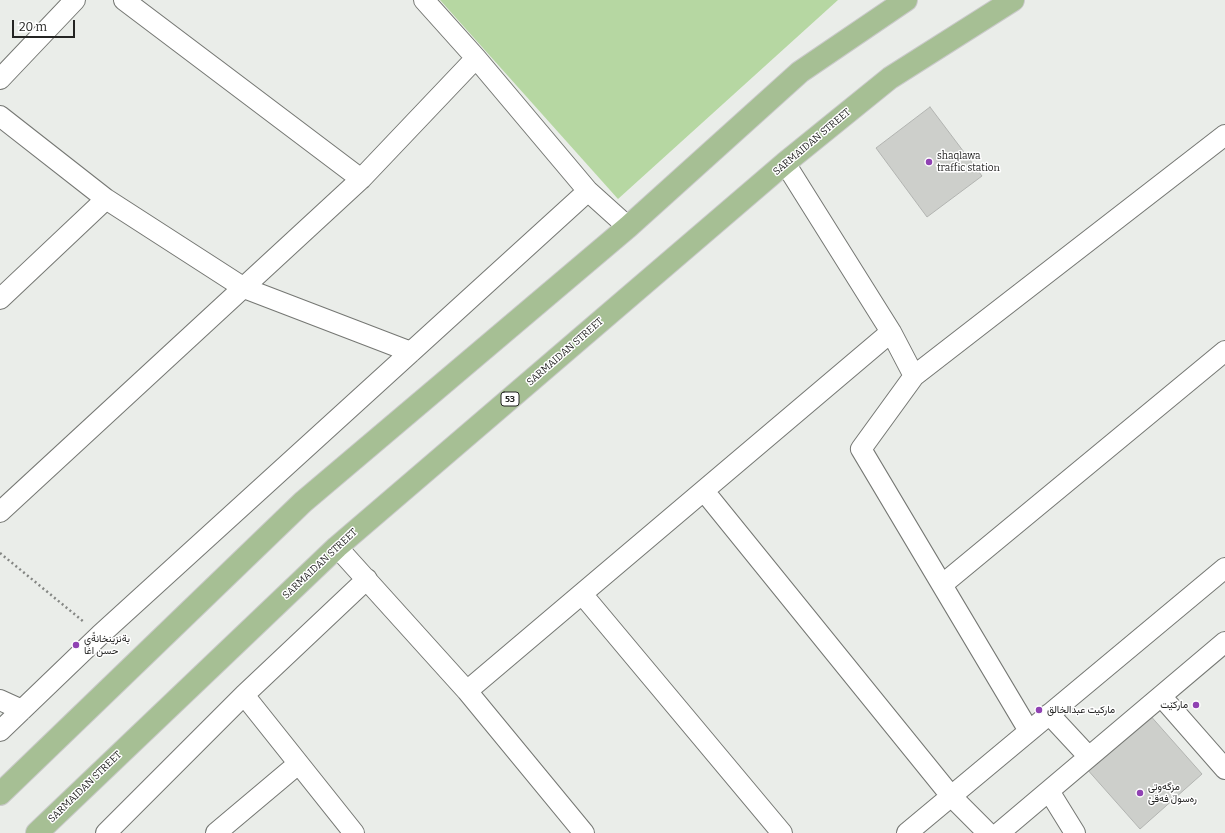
<!DOCTYPE html>
<meta charset="utf-8">
<style>
body{margin:0}
#map{position:relative;width:1225px;height:833px;overflow:hidden;background:#eaede9;font-family:Bitter,serif}
canvas{display:block}
.scale{position:absolute;left:12px;top:20px;width:63px;height:18px;box-sizing:border-box;border:2px solid #242423;border-top:0;padding-left:5px;font-size:12px;line-height:14px;white-space:nowrap;color:#242423;-webkit-text-stroke:3px #fff;paint-order:stroke}
</style>
<div id="map">
<canvas width="1225" height="833"></canvas>
<div class="scale">20 m</div>
</div>
<script>
const g = document.querySelector('canvas').getContext('2d');
g.lineJoin = 'round';
function paint(path, color) {
  g.fillStyle = color;
  g.fill(path, 'evenodd');
}
function poly(rows) {
  const path = new Path2D();
  for (const r of rows) {
    path.moveTo(r[0], r[1]);
    for (let i = 2; i < r.length; i += 2) path.lineTo(r[i], r[i + 1]);
  }
  return path;
}
function strokePath(path, color, width, dash) {
  g.strokeStyle = color;
  g.lineWidth = width;
  g.lineCap = dash ? 'butt' : 'round';
  g.setLineDash(dash || []);
  g.stroke(path);
}
function write(font, color, halo, rows, align = 'center') {
  g.font = font + ' Bitter,Vazirmatn,serif';
  g.lineWidth = 3;
  g.setLineDash([]);
  g.textBaseline = 'middle';
  g.strokeStyle = halo;
  g.fillStyle = color;
  for (const [text, x, y, turn = 0] of rows) {
    g.save();
    g.translate(x, y);
    g.rotate((+turn || 0) * Math.PI / 180);
    g.textAlign = isNaN(turn) ? turn : align;
    if (halo) g.strokeText(text, 0, 0);
    g.fillText(text, 0, 0);
    g.restore();
  }
}
const green = poly([
 [440,0,838,0,618,199]
]);
const building = poly([
 [930,107,982,176,927,217,876,148,930,107],
 [1148,713,1202,774,1140,829,1086,768,1148,713]
]);
const path = poly([
 [0,553,84,622]
]);
const minor = poly([
 [124,0,361,179],
 [424,0,476,58,588,191,628,227],
 [0,79,75,0],
 [0,116,106,199,244,288,411,352],
 [785,163,891,332,914,376],
 [0,299,106,199],
 [704,491,951,796,988,833],
 [0,512,361,179,476,58],
 [337,547,467,691,584,833],
 [943,584,1225,351],
 [582,594,782,833],
 [467,691,891,332],
 [244,695,354,833],
 [1161,696,1225,769],
 [0,700,22,710],
 [1049,714,1089,757],
 [0,731,100,635,588,191],
 [1029,731,861,449,914,376,1225,135],
 [1049,791,1075,833],
 [106,833,244,695,367,579],
 [216,833,298,764],
 [907,833,1225,568],
 [999,833,1225,642]
]);
const major = poly([
 [0,794,303,502,628,227,800,72,906,0],
 [37,833,337,547,785,163,890,78,1013,0]
]);
const markers = [
 [929,162,4,"#9042b3"],
 [76,645,4,"#9042b3"],
 [1196,705,4,"#9042b3"],
 [1039,710,4,"#9042b3"],
 [1140,793,4,"#9042b3"]
];
const shields = [
 [510,399,18]
];
const shieldNames = [
 ["53",510,399]
];
const streetNames = [
 ["SARMAIDAN STREET",812,142,-40],
 ["SARMAIDAN STREET",565,352,-41],
 ["SARMAIDAN STREET",320,564,-43],
 ["SARMAIDAN STREET",85,787,-44]
];
const poiNames = [
 ["shaqlawa",937,156],
 ["traffic station",937,168],
 ["بةنزينخانةًي",84,639],
 ["حسن اغا",84,651],
 ["مارکێت",1188,705,"right"],
 ["ماركیت عبدالخالق",1047,710],
 ["مزگەوتی",1148,787],
 ["رەسوڵ فەقێ",1148,799]
];
paint(green, '#b6d7a2');
paint(building, '#cdcfcb');
strokePath(building, '#b2b4b1', 1);
strokePath(minor, '#757773', 22);
strokePath(major, '#cacaca', 24);
strokePath(path, '#848683', 2.5, [2, 3]);
strokePath(minor, '#fff', 20);
strokePath(major, '#a6bf94', 22);
for (const [x, y, r, color] of markers) {
  const dot = new Path2D();
  dot.arc(x, y, r, 0, 2 * Math.PI);
  g.fillStyle = color;
  g.fill(dot);
  strokePath(dot, '#fff', 1.5);
}
for (const [x, y, w] of shields) {
  const box = new Path2D();
  box.roundRect(x - w / 2, y - 7, w, 14, 3);
  g.fillStyle = '#fff';
  g.fill(box);
  strokePath(box, '#242423', 1);
}
write('bold 9px', '#242423', null, shieldNames);
write('10px', '#242423', '#fff', streetNames);
write('10px', '#242423', '#fff', poiNames, 'left');
</script>
